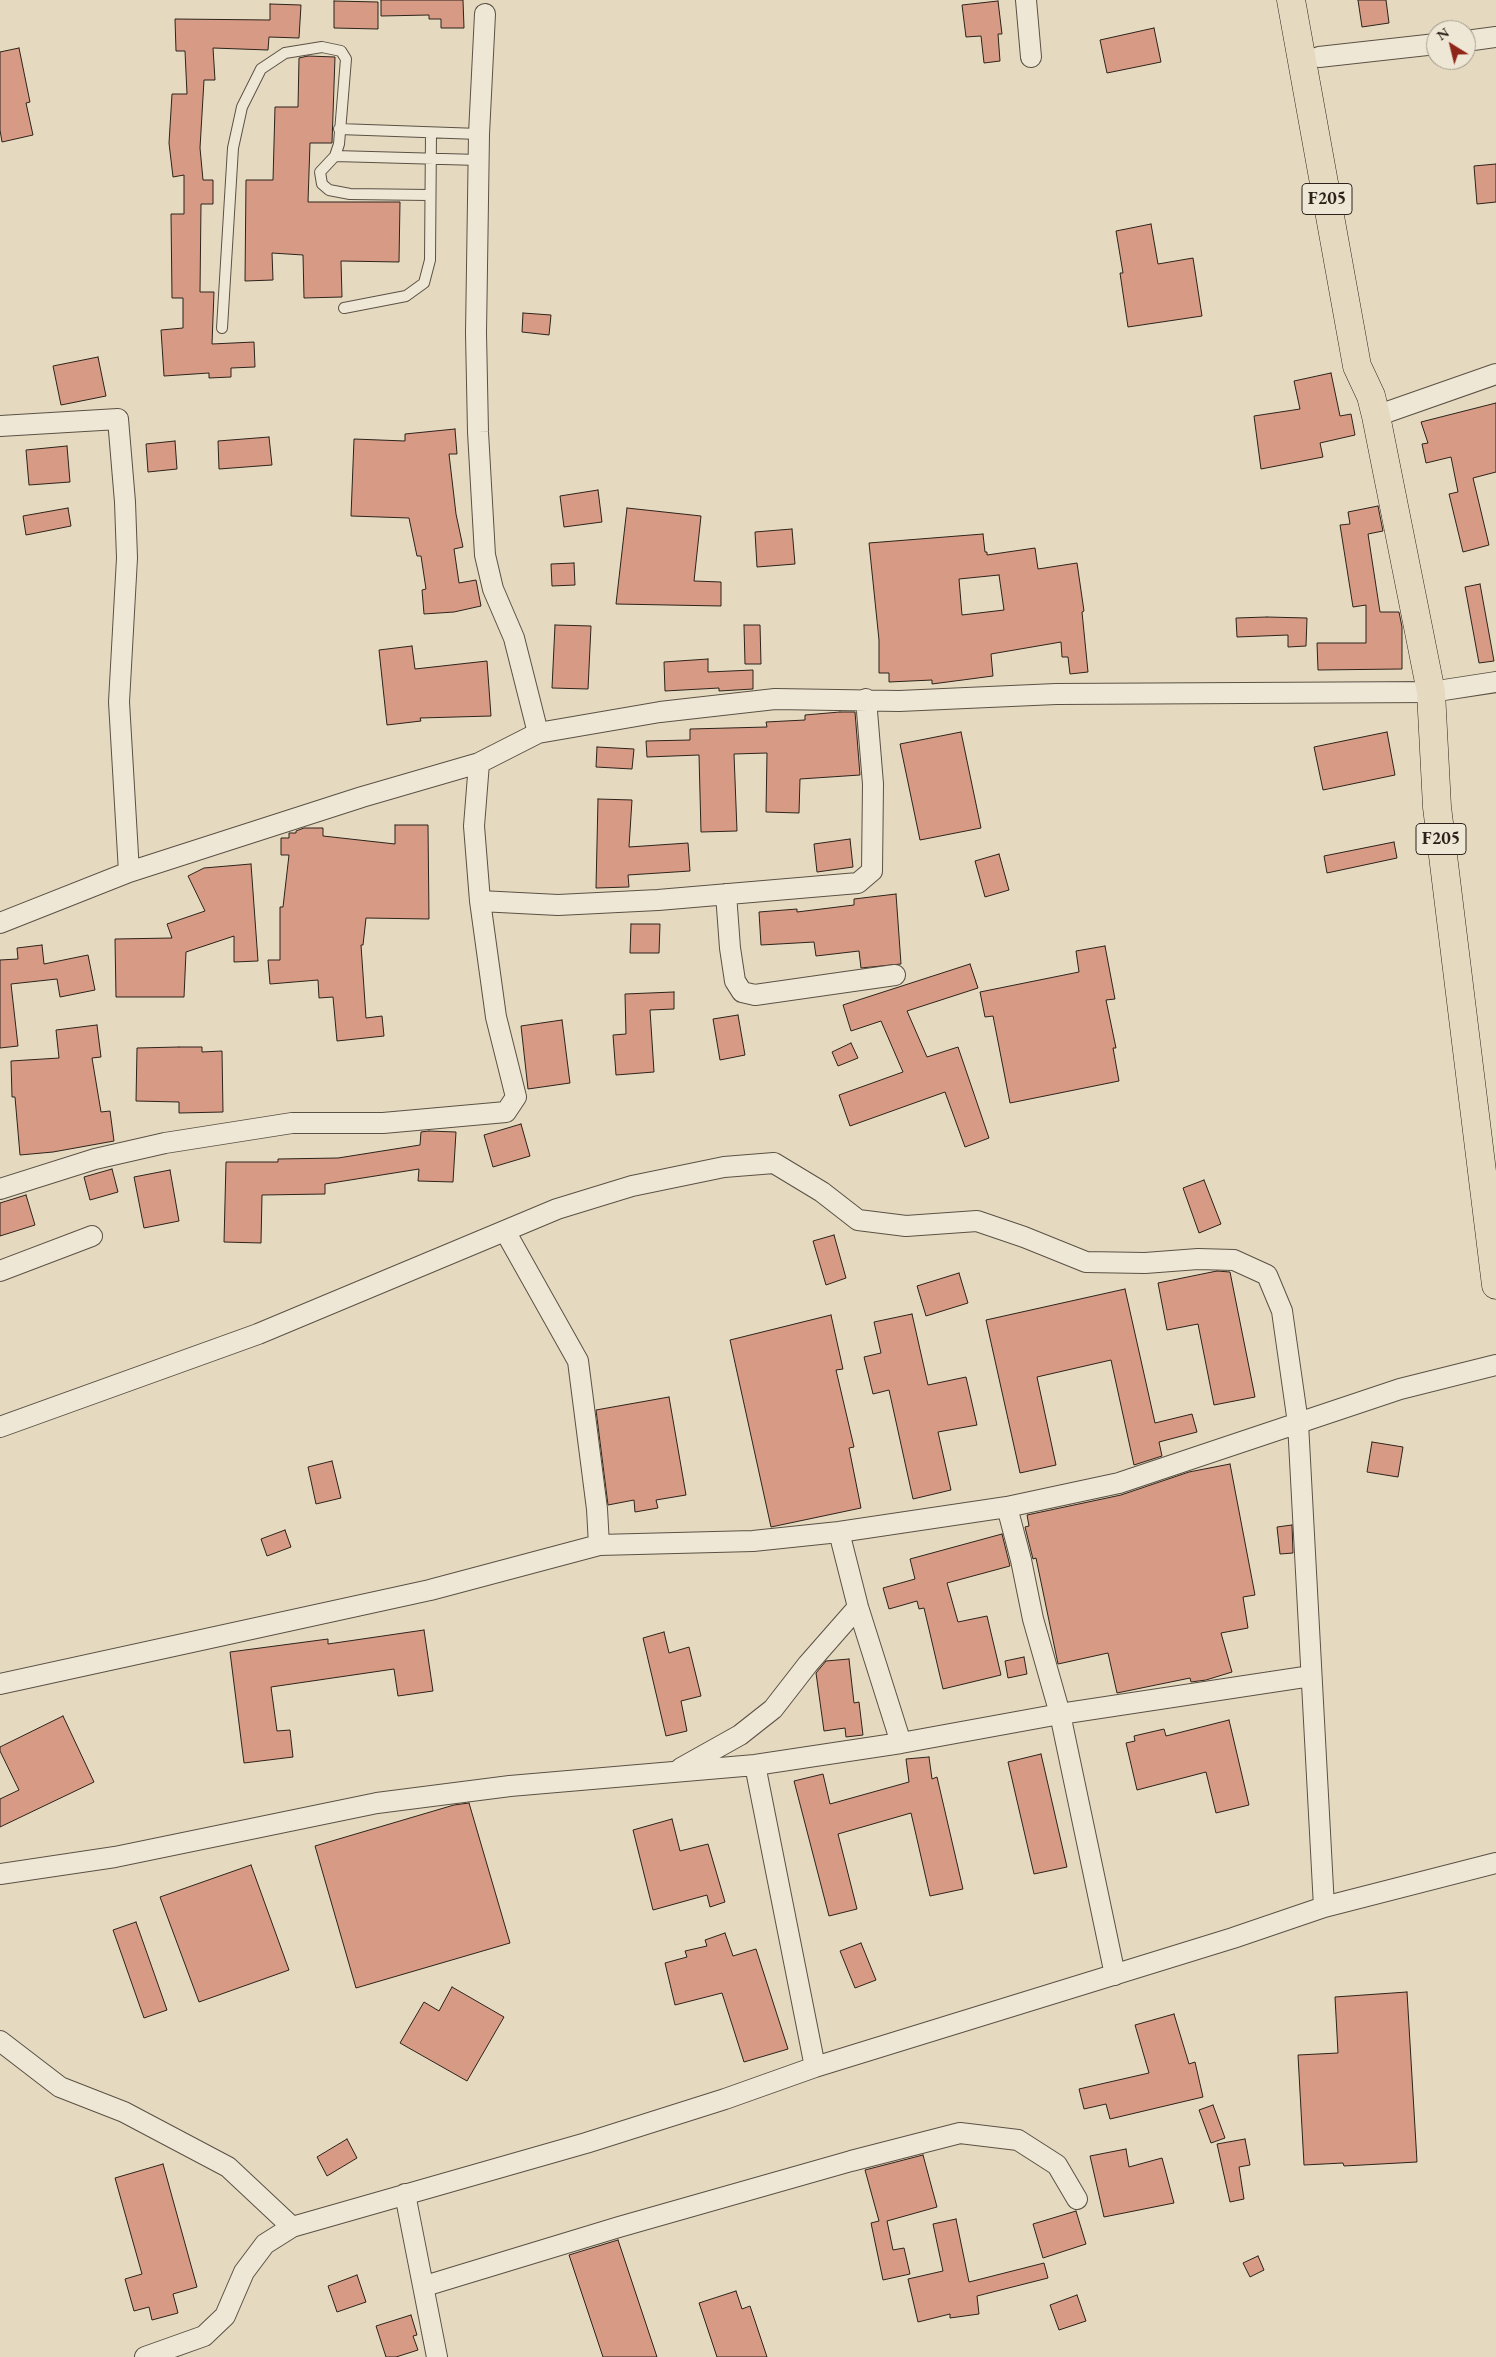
<!DOCTYPE html>
<style>
body{margin:0}
#map{position:relative;width:1496px;height:2357px;overflow:hidden;background:#e5dac0;font-family:"EB Garamond",serif}
canvas{display:block}
.north{position:absolute;left:1426px;top:20px;width:50px;height:50px;box-sizing:border-box;background:#eee7d6;border:1px solid #a1998b;border-radius:50%;rotate:324deg;font-size:14px;font-weight:700;line-height:20px;text-align:center;color:#2d231a}
.north::after{content:'';display:block;margin:auto;width:18px;height:22px;background:#8f2418;clip-path:polygon(50% 0,100% 100%,50% 72%,0 100%)}
</style>
<div id="map">
<canvas width="1496" height="2357"></canvas>
<div class="north">N</div>
</div>
<script>
const g = document.querySelector('canvas').getContext('2d');
g.lineJoin = 'round';
function paint(path, color) {
  g.fillStyle = color;
  g.fill(path, 'evenodd');
}
function poly(rows) {
  const path = new Path2D();
  for (const r of rows) {
    path.moveTo(r[0], r[1]);
    for (let i = 2; i < r.length; i += 2) path.lineTo(r[i], r[i + 1]);
  }
  return path;
}
function strokePath(path, color, width, dash) {
  g.strokeStyle = color;
  g.lineWidth = width;
  g.lineCap = dash ? 'butt' : 'round';
  g.setLineDash(dash || []);
  g.stroke(path);
}
function write(font, color, halo, rows, align = 'center') {
  g.font = font + ' "EB Garamond",serif';
  g.lineWidth = 4;
  g.setLineDash([]);
  g.textBaseline = 'middle';
  g.strokeStyle = halo;
  g.fillStyle = color;
  for (const [text, x, y, turn = 0] of rows) {
    g.save();
    g.translate(x, y);
    g.rotate((+turn || 0) * Math.PI / 180);
    g.textAlign = isNaN(turn) ? turn : align;
    if (halo) g.strokeText(text, 0, 0);
    g.fillText(text, 0, 0);
    g.restore();
  }
}
const building = poly([
 [381,0,463,0,464,28,441,28,441,19,429,19,429,15,381,16,381,0],
 [1358,0,1386,0,1389,23,1362,27,1358,0],
 [334,1,378,2,378,29,334,28,334,1],
 [998,1,1002,34,998,34,1000,61,984,63,981,36,966,37,962,5,998,1],
 [270,4,301,5,299,38,269,37,268,50,213,48,215,80,204,80,200,148,203,180,213,180,213,204,201,204,200,292,214,292,212,344,254,342,255,367,231,368,231,377,209,378,209,373,164,376,161,330,183,328,183,298,172,298,171,214,184,214,184,175,173,177,169,143,172,94,187,94,185,51,176,51,175,19,270,20,270,4],
 [1154,28,1161,62,1107,73,1100,40,1154,28],
 [19,48,30,102,26,103,33,135,2,142,0,130,0,52,19,48],
 [308,56,335,57,332,143,310,143,308,202,400,202,399,262,341,261,342,297,304,298,303,255,272,253,273,280,245,281,246,180,273,180,275,107,298,107,299,58,308,56],
 [1496,164,1496,202,1477,204,1474,166,1496,164],
 [1151,224,1158,264,1193,258,1202,316,1128,327,1120,273,1123,273,1116,231,1151,224],
 [523,313,551,315,549,335,522,332,523,313],
 [98,357,106,396,61,405,53,366,98,357],
 [1331,373,1340,416,1351,414,1355,435,1320,443,1323,457,1261,469,1254,416,1300,409,1294,381,1331,373],
 [1496,403,1496,472,1473,478,1489,545,1463,552,1449,494,1458,492,1451,457,1426,463,1422,444,1428,443,1421,422,1496,403],
 [455,429,457,454,449,454,456,514,463,547,454,549,459,583,476,580,481,606,454,612,424,614,422,590,426,589,421,556,417,556,409,518,351,516,354,439,405,441,405,434,455,429],
 [269,437,272,465,219,469,218,441,269,437],
 [175,441,177,469,148,472,146,444,175,441],
 [67,446,70,482,29,485,26,450,67,446],
 [598,490,602,522,564,527,560,496,598,490],
 [1378,506,1383,531,1368,534,1380,612,1399,612,1402,627,1402,669,1318,670,1317,643,1366,643,1366,605,1353,607,1340,525,1350,524,1348,512,1378,506],
 [68,508,71,526,26,535,23,516,68,508],
 [627,508,701,516,694,581,721,582,721,606,616,604,627,508],
 [792,529,795,564,757,567,755,532,792,529],
 [983,534,985,552,987,552,987,555,1035,548,1038,569,1077,563,1084,611,1082,612,1088,672,1070,674,1068,657,1062,657,1061,642,991,654,993,676,932,684,932,680,889,682,889,673,879,673,879,640,869,543,983,534],
 [999,575,1004,610,962,615,959,579,999,575],
 [574,563,575,585,552,586,551,564,574,563],
 [1480,584,1494,661,1479,663,1465,587,1480,584],
 [1267,617,1307,618,1306,646,1288,647,1288,635,1237,637,1236,618,1267,617],
 [555,625,591,626,588,689,552,688,555,625],
 [744,625,760,625,761,664,745,664,744,625],
 [412,646,415,669,487,661,491,716,420,718,421,721,387,725,379,650,412,646],
 [708,659,708,672,753,670,753,689,719,691,719,688,665,691,664,662,708,659],
 [840,712,855,712,860,775,800,779,799,813,766,812,767,753,734,754,737,831,701,832,699,755,647,757,646,741,690,740,690,729,767,727,766,722,805,720,805,715,840,712],
 [961,732,981,828,920,840,900,744,961,732],
 [1387,732,1395,775,1323,790,1314,747,1387,732],
 [597,747,634,749,632,769,596,767,597,747],
 [598,799,632,800,629,847,688,843,690,871,628,875,629,887,596,888,598,799],
 [395,825,428,825,429,919,366,918,363,945,361,945,366,1018,382,1016,384,1036,337,1041,333,997,319,998,318,980,270,984,268,960,280,960,280,907,283,907,289,855,281,855,281,838,289,838,289,833,296,833,296,831,304,828,323,828,323,836,395,844,395,825],
 [850,839,853,867,817,872,814,844,850,839],
 [1394,842,1397,858,1327,873,1324,856,1394,842],
 [999,854,1009,890,985,897,975,861,999,854],
 [251,864,258,961,234,962,234,936,186,952,184,997,116,997,115,939,172,938,167,924,205,911,188,876,204,868,251,864],
 [896,894,901,964,861,968,859,951,816,956,814,942,761,945,759,912,797,909,797,912,854,905,854,899,896,894],
 [631,924,660,924,659,953,630,953,631,924],
 [42,945,44,964,88,955,95,990,60,997,57,979,11,984,18,1046,0,1048,0,960,18,959,17,948,42,945],
 [1105,946,1115,999,1106,1000,1116,1048,1113,1048,1119,1081,1010,1103,993,1016,985,1017,980,992,1079,972,1076,951,1105,946],
 [970,964,978,988,907,1011,927,1057,958,1047,989,1138,965,1147,945,1092,850,1126,839,1095,903,1072,881,1021,851,1031,843,1005,970,964],
 [674,992,674,1009,650,1010,654,1072,616,1075,613,1035,626,1034,625,994,674,992],
 [738,1015,745,1055,720,1060,713,1019,738,1015],
 [562,1020,570,1083,528,1089,521,1026,562,1020],
 [97,1025,101,1057,92,1058,101,1112,110,1111,114,1141,53,1152,20,1155,15,1097,12,1097,11,1061,59,1058,56,1030,97,1025],
 [851,1043,858,1058,838,1066,832,1052,851,1043],
 [179,1047,202,1047,202,1052,222,1051,223,1112,179,1113,179,1102,136,1101,137,1048,179,1047],
 [521,1124,530,1156,493,1167,484,1135,521,1124],
 [429,1131,456,1132,453,1182,418,1181,419,1169,325,1184,325,1194,262,1195,261,1243,224,1242,226,1162,278,1162,278,1159,338,1158,420,1145,421,1132,429,1131],
 [112,1169,118,1192,90,1200,84,1177,112,1169],
 [170,1170,179,1221,144,1228,134,1177,170,1170],
 [1204,1180,1221,1224,1199,1233,1183,1188,1204,1180],
 [26,1195,35,1225,0,1236,0,1203,26,1195],
 [834,1235,846,1278,826,1285,813,1241,834,1235],
 [1217,1271,1230,1272,1255,1397,1214,1405,1198,1324,1167,1330,1158,1283,1217,1271],
 [959,1273,968,1303,926,1316,917,1286,959,1273],
 [1125,1289,1155,1423,1192,1414,1197,1432,1159,1442,1162,1456,1134,1465,1111,1360,1037,1377,1056,1465,1020,1473,986,1320,1125,1289],
 [912,1314,928,1385,966,1377,977,1425,938,1432,951,1490,913,1499,889,1390,873,1394,864,1357,881,1353,874,1322,912,1314],
 [831,1315,843,1369,836,1370,854,1447,849,1448,861,1508,771,1527,730,1340,831,1315],
 [669,1397,686,1495,656,1500,658,1508,635,1512,634,1500,608,1505,596,1410,669,1397],
 [1372,1442,1403,1447,1398,1477,1367,1472,1372,1442],
 [332,1461,341,1498,316,1504,308,1467,332,1461],
 [1230,1464,1255,1595,1243,1597,1248,1628,1221,1633,1232,1672,1206,1680,1191,1682,1190,1678,1117,1693,1108,1653,1058,1664,1036,1558,1033,1559,1025,1527,1029,1526,1027,1515,1121,1495,1189,1472,1230,1464],
 [1292,1525,1293,1553,1280,1554,1277,1527,1292,1525],
 [285,1530,291,1547,267,1556,261,1539,285,1530],
 [1002,1534,1010,1566,947,1583,958,1622,987,1616,1001,1675,943,1689,924,1608,919,1609,917,1601,889,1609,883,1588,915,1579,910,1559,1002,1534],
 [424,1630,433,1691,398,1696,394,1669,271,1687,277,1731,290,1730,293,1757,244,1763,230,1652,328,1639,328,1644,424,1630],
 [664,1632,669,1653,689,1647,701,1696,681,1701,687,1731,666,1736,643,1638,664,1632],
 [1024,1657,1027,1674,1008,1678,1005,1661,1024,1657],
 [849,1659,854,1703,859,1702,863,1735,846,1737,845,1728,824,1731,816,1673,826,1661,849,1659],
 [63,1716,94,1782,0,1827,0,1799,19,1790,0,1751,0,1747,63,1716],
 [1229,1720,1249,1805,1216,1813,1206,1772,1137,1790,1126,1743,1135,1741,1134,1736,1164,1729,1166,1736,1229,1720],
 [1041,1754,1067,1867,1034,1874,1008,1762,1041,1754],
 [929,1757,932,1779,937,1777,963,1889,930,1896,911,1813,838,1834,857,1909,829,1916,794,1781,823,1774,830,1804,909,1782,906,1759,929,1757],
 [469,1803,510,1943,356,1988,315,1846,454,1805,469,1803],
 [672,1819,680,1851,708,1844,725,1902,710,1907,707,1895,653,1910,633,1830,672,1819],
 [251,1865,289,1970,199,2002,160,1897,251,1865],
 [136,1922,167,2010,144,2018,113,1930,136,1922],
 [725,1933,733,1956,756,1949,788,2049,744,2062,722,1993,675,2005,665,1963,687,1957,685,1951,707,1946,705,1940,725,1933],
 [861,1943,876,1980,855,1988,840,1951,861,1943],
 [452,1987,504,2017,467,2081,400,2043,424,2002,439,2011,452,1987],
 [1407,1992,1417,2162,1344,2166,1343,2163,1304,2165,1298,2055,1338,2053,1335,1997,1407,1992],
 [1174,2014,1189,2064,1195,2062,1203,2097,1110,2119,1106,2104,1084,2109,1079,2089,1149,2073,1135,2025,1174,2014],
 [1213,2105,1225,2138,1211,2143,1199,2110,1213,2105],
 [347,2139,357,2158,327,2176,317,2157,347,2139],
 [1245,2139,1250,2165,1239,2167,1244,2199,1230,2202,1217,2144,1245,2139],
 [1126,2149,1129,2167,1162,2158,1174,2203,1104,2217,1090,2156,1126,2149],
 [923,2155,937,2207,887,2221,893,2250,904,2248,910,2274,883,2280,871,2223,879,2221,865,2170,923,2155],
 [163,2164,197,2287,173,2294,178,2313,152,2320,149,2307,134,2311,125,2279,142,2274,115,2178,163,2164],
 [1076,2211,1086,2244,1043,2258,1033,2224,1076,2211],
 [956,2219,969,2282,1044,2263,1048,2278,977,2296,979,2314,950,2318,950,2314,918,2322,908,2279,943,2271,933,2224,956,2219],
 [618,2240,657,2357,603,2357,569,2255,618,2240],
 [1258,2256,1264,2270,1250,2277,1243,2263,1258,2256],
 [357,2275,366,2302,337,2312,328,2286,357,2275],
 [736,2291,742,2309,750,2306,767,2357,717,2357,699,2303,736,2291],
 [1077,2295,1086,2321,1059,2330,1050,2305,1077,2295],
 [411,2315,417,2335,413,2336,418,2350,396,2357,386,2357,376,2326,411,2315]
]);
const lane = poly([
 [339,129,479,134],
 [335,156,479,160],
 [344,308,406,296,424,283,430,260,431,133],
 [222,328,233,148,242,107,261,69,285,53,322,47,341,51,346,59,339,144,335,156,320,172,322,184,329,190,350,194,429,195]
]);
const street = poly([
 [1026,0,1031,57],
 [485,14,479,134,476,333,478,432,485,555,493,589,514,638,538,733],
 [1466,41,1496,37],
 [1319,57,1436,44],
 [1376,416,1496,374],
 [0,426,118,419,125,502,127,558,119,702,129,872],
 [726,894,730,948,735,981,742,992,755,995,895,975],
 [480,901,558,905,658,900,858,883,872,871,873,784,866,699],
 [0,923,129,872,362,797,479,763,538,733,660,712,775,699,899,701,1056,694,1431,692,1496,682],
 [0,1189,95,1159,165,1143,292,1123,383,1123,506,1112,516,1097,496,1017,480,901,474,826,479,763],
 [505,1231,578,1361,597,1509,599,1545],
 [0,1271,92,1236],
 [0,1427,258,1334,557,1209,632,1186,724,1167,774,1163,822,1192,858,1220,906,1226,977,1221,1024,1237,1086,1262,1145,1263,1198,1259,1234,1260,1267,1275,1282,1311,1298,1423,1324,1907],
 [1007,1507,1021,1560,1033,1619,1060,1714,1115,1975],
 [839,1532,858,1607,901,1743],
 [0,1684,430,1590,599,1545,753,1541,839,1532,1007,1507,1119,1483,1400,1389,1496,1365],
 [755,1765,815,2067],
 [681,1768,740,1735,773,1709,808,1664,858,1607],
 [0,1874,115,1857,377,1803,510,1786,755,1765,901,1743,1060,1714,1311,1676],
 [0,2041,60,2087,124,2112,228,2167,292,2227],
 [405,2194,437,2357],
 [425,2286,619,2227,851,2161,960,2133,1018,2140,1057,2165,1077,2199],
 [145,2357,204,2336,225,2316,244,2272,265,2244,292,2227,586,2143,725,2099,815,2067,1233,1938,1324,1907,1496,1863]
]);
const primary = poly([
 [1291,0,1357,366,1371,396,1376,416,1431,692,1437,807,1496,1285]
]);
const shields = [
 [1327,199,50],
 [1441,839,50]
];
const shieldNames = [
 ["F205",1327,199],
 ["F205",1441,839]
];
paint(building, '#d69a85');
strokePath(building, '#2d231a', 1);
strokePath(lane, '#5b5144', 12);
strokePath(street, '#5b5144', 22);
strokePath(primary, '#2d231a', 29);
strokePath(lane, '#eee7d6', 10);
strokePath(street, '#eee7d6', 20);
strokePath(primary, '#e5dac0', 28);
for (const [x, y, w] of shields) {
  const box = new Path2D();
  box.roundRect(x - w / 2, y - 15.5, w, 31, 4);
  g.fillStyle = '#eee7d6';
  g.fill(box);
  strokePath(box, '#2d231a', 1);
}
write('bold 18px', '#2d231a', null, shieldNames);
</script>
